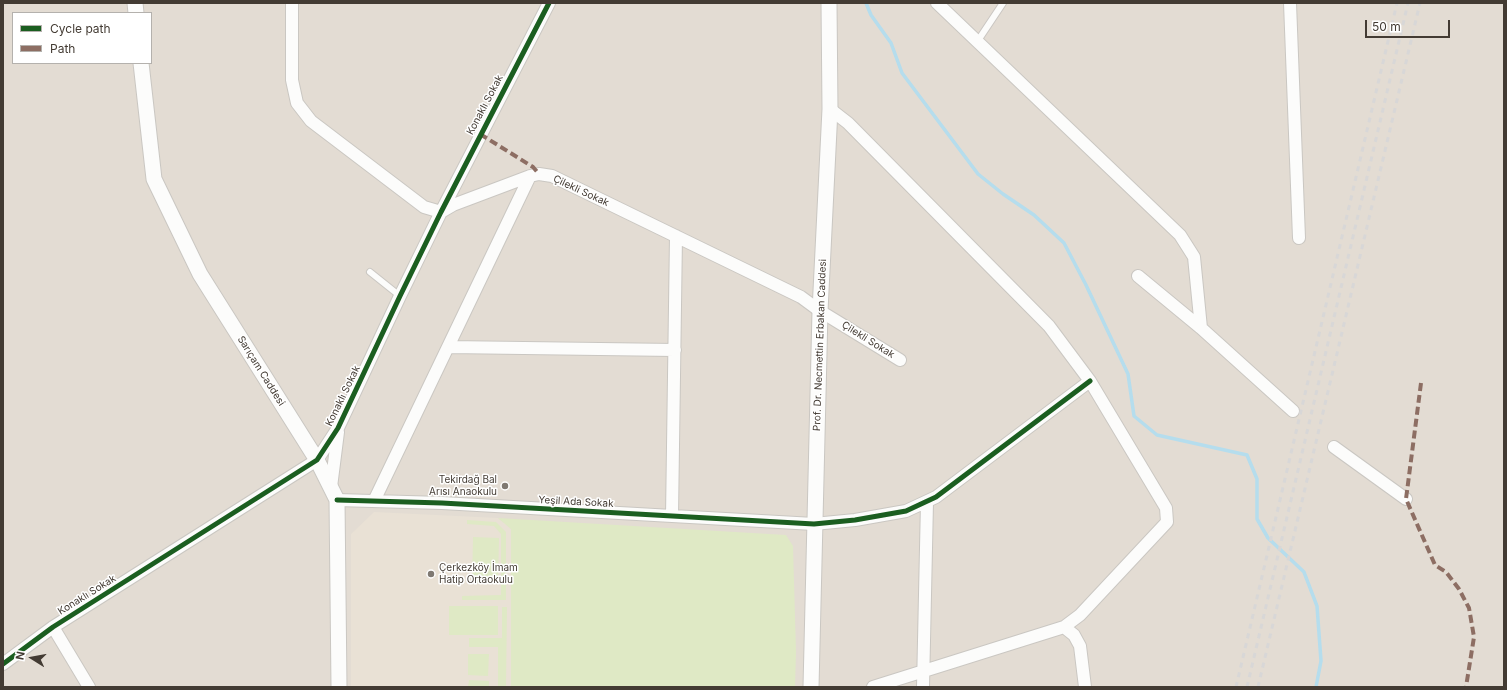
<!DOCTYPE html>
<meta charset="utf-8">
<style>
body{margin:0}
#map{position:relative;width:1507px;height:690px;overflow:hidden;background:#eeebe6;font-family:Inter,sans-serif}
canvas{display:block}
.frame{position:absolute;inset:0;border:4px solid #433b33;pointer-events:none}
.legend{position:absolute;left:12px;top:12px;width:140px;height:52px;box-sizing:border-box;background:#fff;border:1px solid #b4b1ad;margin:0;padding:5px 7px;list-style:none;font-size:12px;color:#433b33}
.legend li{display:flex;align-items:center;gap:8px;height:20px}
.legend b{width:20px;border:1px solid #b4b1ad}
.north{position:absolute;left:12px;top:638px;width:40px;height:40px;-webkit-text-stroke:3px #fff;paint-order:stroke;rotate:281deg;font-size:11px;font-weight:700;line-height:16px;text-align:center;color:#433b33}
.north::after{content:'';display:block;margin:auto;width:14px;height:18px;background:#433b33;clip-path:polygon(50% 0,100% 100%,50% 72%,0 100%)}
.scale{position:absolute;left:1365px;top:20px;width:85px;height:18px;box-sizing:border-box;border:2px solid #433b33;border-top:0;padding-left:5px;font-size:12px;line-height:14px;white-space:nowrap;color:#433b33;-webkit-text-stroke:3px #fff;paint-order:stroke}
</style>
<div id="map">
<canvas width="1507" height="690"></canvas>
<div class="frame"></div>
<ul class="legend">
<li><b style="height:5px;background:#1b5e20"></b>Cycle path</li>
<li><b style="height:5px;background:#8d6e63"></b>Path</li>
</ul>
<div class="north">N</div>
<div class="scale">50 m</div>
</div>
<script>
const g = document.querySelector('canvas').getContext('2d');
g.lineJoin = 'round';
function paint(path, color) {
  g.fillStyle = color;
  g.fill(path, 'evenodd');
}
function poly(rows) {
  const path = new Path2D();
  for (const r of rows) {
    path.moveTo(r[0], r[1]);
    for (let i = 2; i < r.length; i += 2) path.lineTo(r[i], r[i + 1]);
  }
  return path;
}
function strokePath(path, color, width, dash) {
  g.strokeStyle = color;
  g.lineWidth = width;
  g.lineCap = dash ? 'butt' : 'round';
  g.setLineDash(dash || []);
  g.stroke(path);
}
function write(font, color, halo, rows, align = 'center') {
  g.font = font + ' Inter,sans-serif';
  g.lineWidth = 3;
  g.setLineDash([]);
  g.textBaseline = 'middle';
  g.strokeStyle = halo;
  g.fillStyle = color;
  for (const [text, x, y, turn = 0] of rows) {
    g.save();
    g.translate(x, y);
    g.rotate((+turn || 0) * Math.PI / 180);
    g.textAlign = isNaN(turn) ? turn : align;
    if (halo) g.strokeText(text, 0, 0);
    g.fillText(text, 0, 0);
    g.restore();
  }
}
const residential = poly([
 [3,3,1504,3,1504,687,3,687],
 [13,13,151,13,151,63,13,63]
]);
const education = poly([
 [374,512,498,518,511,528,511,687,351,687,351,534]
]);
const green = poly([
 [498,518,786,535,793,546,796,652,795,687,511,687,511,529],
 [467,520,496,522,506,532,506,600,462,600,462,596,501,595,501,534,494,526,467,524],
 [473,537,499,538,498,584,472,583],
 [449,606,498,606,498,635,449,635],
 [502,607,507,607,506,687,498,687,498,647,469,647,469,638,502,638],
 [468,654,489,654,488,676,468,675],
 [469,680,489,681,489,687,468,687]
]);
const stream = poly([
 [866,3,871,15,891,43,902,73,978,174,1003,194,1034,215,1064,243,1086,285,1128,374,1134,416,1157,435,1247,455,1257,479,1257,519,1268,538,1304,572,1317,606,1321,661,1316,687]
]);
const service = poly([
 [977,42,1003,3],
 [370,272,400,296]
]);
const minor = poly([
 [292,3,292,80,297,103,311,121,424,207,441,212],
 [937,3,1180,235,1194,257,1201,328],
 [1290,3,1299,238],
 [830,109,848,123,1049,326,1090,381,1166,508,1167,522,1080,615,1064,627],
 [441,212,453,205,530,176,539,174,552,176,801,297,820,311,900,360],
 [1138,276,1201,328,1293,411],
 [448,347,675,350],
 [1334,447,1406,499],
 [331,487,338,432],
 [337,500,442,503,814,524,855,520,906,511,936,497,1090,381],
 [374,501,530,176],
 [672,516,676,236],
 [53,627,89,687],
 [3,664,53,627,317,460,338,428,400,296,441,212,549,3],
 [873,687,1064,627,1074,635,1080,646,1085,687],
 [923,687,927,502]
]);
const tertiary = poly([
 [135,3,136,13],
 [141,63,154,179,200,274,317,460,337,500,339,687],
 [811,687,820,311,830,109,829,3]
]);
const rail = poly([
 [1236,687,1397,3],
 [1247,687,1408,3],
 [1258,687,1420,3]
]);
const quiet = poly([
 [480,134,533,167,539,174],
 [1421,383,1406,499,1435,565,1446,572,1459,589,1469,608,1474,637,1466,687]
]);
const cycleway = poly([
 [337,500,442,503,814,524,855,520,906,511,936,497,1090,381],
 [3,664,53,627,317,460,338,428,400,296,441,212,549,3]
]);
const markers = [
 [505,486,4,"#7f7972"],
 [431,574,4,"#7f7972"]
];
const streetNames = [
 ["Konaklı Sokak",485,105,-62],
 ["Çilekli Sokak",581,191,25],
 ["Çilekli Sokak",868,340,32],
 ["Prof. Dr. Necmettin Erbakan Caddesi",820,345,-88],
 ["Sarıçam Caddesi",261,371,58],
 ["Konaklı Sokak",343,396,-64],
 ["Yeşil Ada Sokak",576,502,3],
 ["Konaklı Sokak",87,595,-32]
];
const poiNames = [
 ["Tekirdağ Bal",497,480],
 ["Arısı Anaokulu",497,492],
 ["Çerkezköy İmam",439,568,"left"],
 ["Hatip Ortaokulu",439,580,"left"]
];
paint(residential, '#e3dcd3');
paint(education, '#e9e1d5');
paint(green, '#dfe9c5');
strokePath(stream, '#b5dded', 3.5);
strokePath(service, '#cac7c2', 8);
strokePath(minor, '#cac7c2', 14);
strokePath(tertiary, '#cac7c2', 17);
strokePath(service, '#fcfcfb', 6);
strokePath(minor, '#fcfcfb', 12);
strokePath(tertiary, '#fcfcfb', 15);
strokePath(rail, '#d8d7d7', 3, [5, 5]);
strokePath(quiet, '#8d6e63', 4, [8, 4]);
strokePath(cycleway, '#1b5e20', 5);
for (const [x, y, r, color] of markers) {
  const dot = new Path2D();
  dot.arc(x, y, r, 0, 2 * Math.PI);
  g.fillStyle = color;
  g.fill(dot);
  strokePath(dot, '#fff', 1.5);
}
write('10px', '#433b33', '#fff', streetNames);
write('10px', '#433b33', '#fff', poiNames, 'right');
</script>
